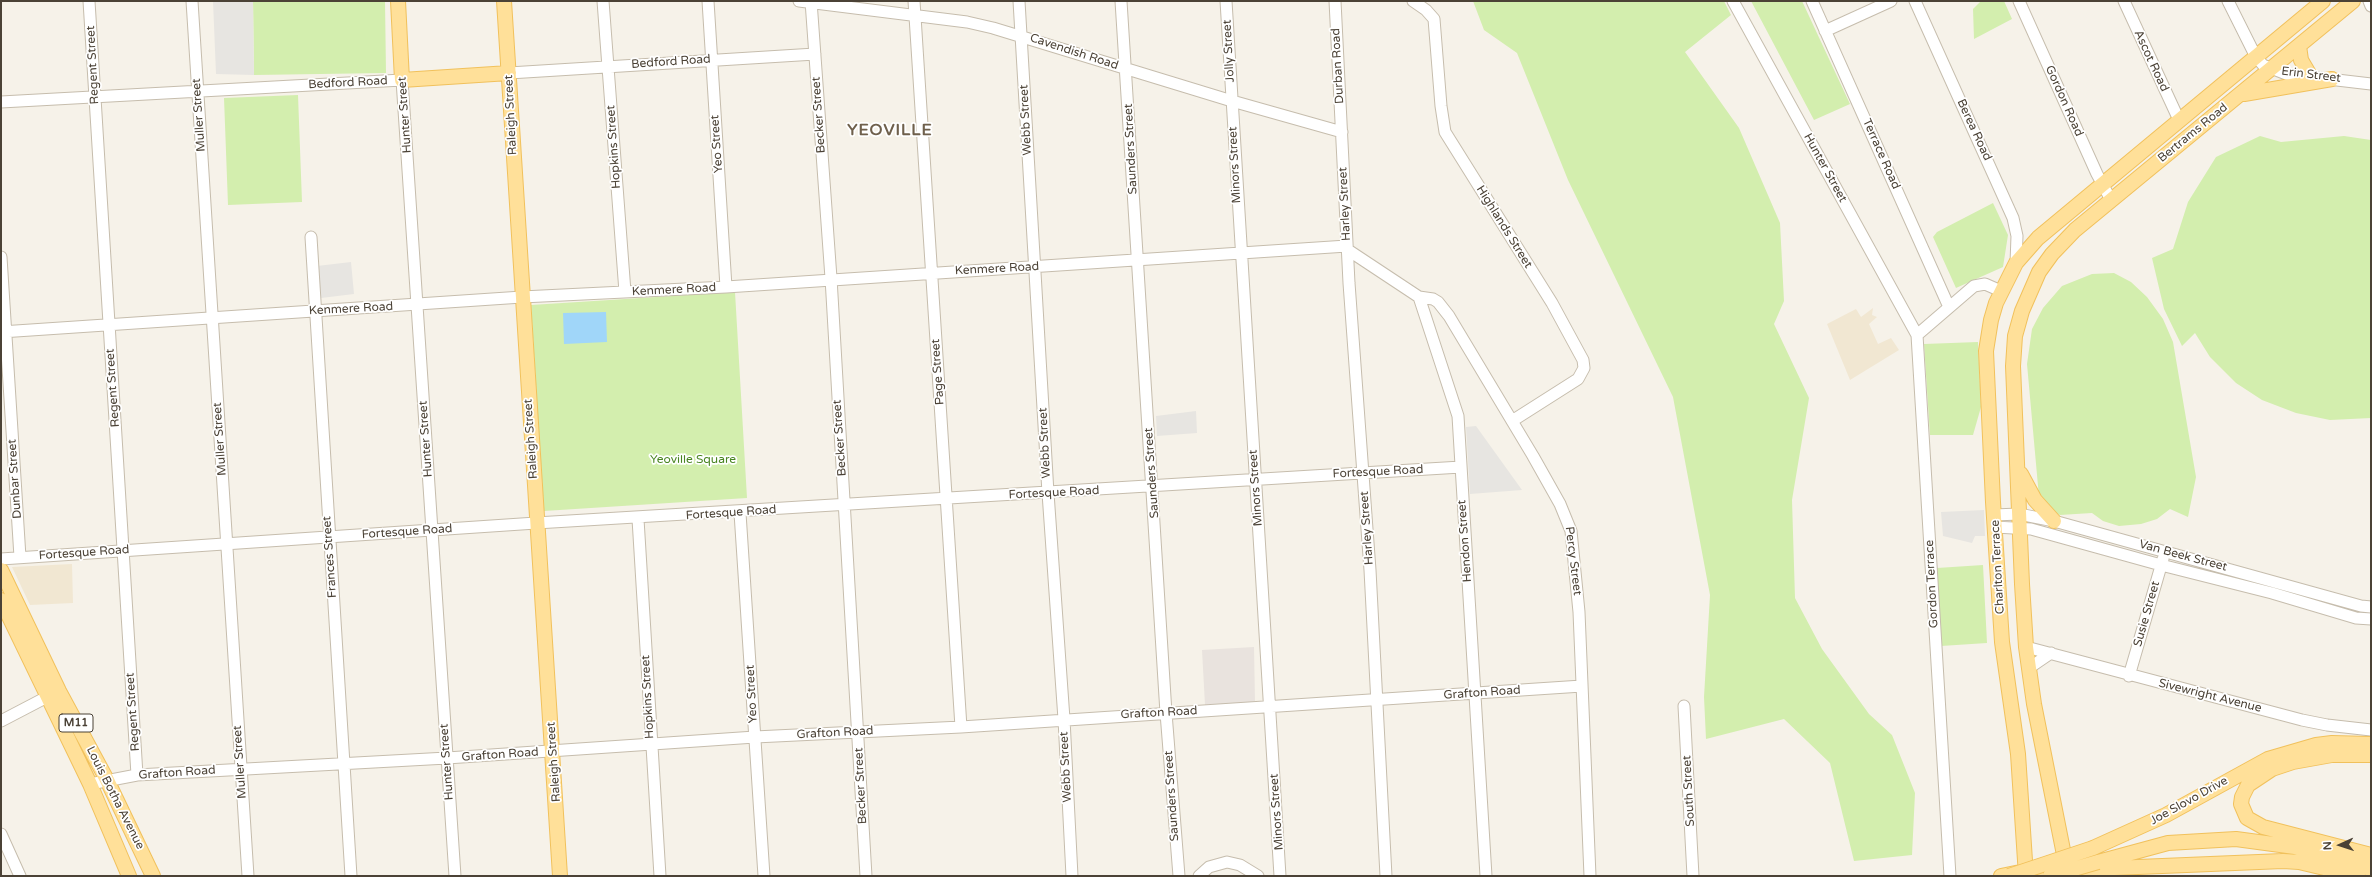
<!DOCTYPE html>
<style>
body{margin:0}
#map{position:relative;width:2372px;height:877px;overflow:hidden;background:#f6f2e9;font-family:"Varela Round",sans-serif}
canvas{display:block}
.frame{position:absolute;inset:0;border:2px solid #4b4236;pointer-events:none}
.north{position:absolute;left:2320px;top:825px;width:40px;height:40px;-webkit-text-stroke:3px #fff;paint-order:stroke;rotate:267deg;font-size:11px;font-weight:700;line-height:16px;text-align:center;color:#4b4236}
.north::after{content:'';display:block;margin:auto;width:14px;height:18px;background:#4b4236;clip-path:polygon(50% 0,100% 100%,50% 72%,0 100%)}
</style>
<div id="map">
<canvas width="2372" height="877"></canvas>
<div class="frame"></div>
<div class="north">N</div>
</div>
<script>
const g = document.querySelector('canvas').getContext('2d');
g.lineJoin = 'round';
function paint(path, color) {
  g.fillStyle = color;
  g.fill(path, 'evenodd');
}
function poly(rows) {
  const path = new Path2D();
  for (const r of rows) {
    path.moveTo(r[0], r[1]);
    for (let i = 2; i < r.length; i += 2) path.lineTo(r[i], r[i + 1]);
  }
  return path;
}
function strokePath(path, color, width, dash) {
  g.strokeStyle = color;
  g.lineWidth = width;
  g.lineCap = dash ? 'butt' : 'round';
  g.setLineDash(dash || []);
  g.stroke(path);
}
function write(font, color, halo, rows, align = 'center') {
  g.font = font + ' "Varela Round",sans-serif';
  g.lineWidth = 3.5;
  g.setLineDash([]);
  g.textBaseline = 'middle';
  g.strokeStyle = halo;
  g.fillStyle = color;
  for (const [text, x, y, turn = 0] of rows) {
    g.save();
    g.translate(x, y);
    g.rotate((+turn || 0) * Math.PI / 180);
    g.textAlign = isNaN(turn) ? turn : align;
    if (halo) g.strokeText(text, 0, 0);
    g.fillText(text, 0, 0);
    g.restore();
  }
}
const industrial = poly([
 [1254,647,1255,702,1205,705,1202,650]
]);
const education = poly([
 [1873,308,1872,315,1877,317,1869,324,1878,344,1891,338,1899,350,1850,380,1827,324,1856,309,1861,317],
 [72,564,73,603,30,605,12,567]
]);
const green = poly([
 [253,1,385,1,386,73,254,75],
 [1473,1,1724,1,1731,15,1685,52,1739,128,1780,223,1784,301,1774,324,1809,398,1792,500,1795,598,1822,649,1869,714,1892,735,1915,793,1912,855,1854,861,1830,763,1784,719,1706,739,1704,697,1710,595,1673,397,1568,180,1517,53,1484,30],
 [1751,1,1802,1,1850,104,1814,120],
 [1981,1,2004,1,2012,19,1974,39,1973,9],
 [298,95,302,202,228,205,224,98],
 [2260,136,2281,142,2344,136,2371,140,2371,418,2330,420,2296,413,2262,400,2236,383,2210,357,2195,333,2182,346,2164,309,2152,258,2173,249,2188,202,2216,157],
 [1993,203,2008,235,2003,267,1956,288,1933,237,1937,232],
 [2114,273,2131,282,2147,297,2163,319,2173,342,2196,477,2188,517,2170,509,2157,519,2141,524,2119,526,2103,521,2092,513,2060,515,2049,510,2039,497,2027,364,2032,329,2043,308,2062,286,2092,274],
 [735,292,747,498,544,511,531,305],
 [1978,342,1981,407,1973,435,1930,435,1924,344],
 [1983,565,1987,643,1941,646,1937,568]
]);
const parking = poly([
 [213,1,253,1,254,75,216,74],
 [351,262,354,294,321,298,317,266],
 [1196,411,1197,433,1157,436,1156,416],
 [1476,426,1522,490,1470,494,1466,427],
 [1984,510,1985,536,1975,536,1972,543,1943,536,1941,512]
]);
const water = poly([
 [606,312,607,342,564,344,563,313]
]);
const minor = poly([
 [89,1,137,775],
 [192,1,248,876],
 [603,1,625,292],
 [708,1,726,287],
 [799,1,967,22,993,28,1232,101,1342,132],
 [811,1,831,278,866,876],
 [914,1,961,727],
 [1019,1,1048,493,1064,719,1072,876],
 [1121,1,1166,713,1179,876],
 [1226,1,1280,876],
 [1335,1,1349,283,1370,570,1386,876],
 [1413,1,1426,10,1434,19,1441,106,1445,132,1552,303,1583,360,1584,368,1578,379,1512,421],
 [1733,1,1917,335],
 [1812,1,1949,307],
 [1915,1,2013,218,2017,236,2016,263],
 [2019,1,2097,174,2111,200],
 [2124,1,2179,120],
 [2228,1,2256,57,2263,65,2286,74,2371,84],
 [2369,1,2371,6],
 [1825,31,1891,1],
 [509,73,815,54],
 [1,102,402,80,455,876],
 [311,237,351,876],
 [1348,250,1419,297,1458,416,1486,876],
 [1,257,20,557],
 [1419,297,1433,299,1438,302,1449,316,1533,456,1560,504,1571,531,1579,612,1590,876],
 [1,332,522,297,726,287,1347,246],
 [740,513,764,876],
 [1994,515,2019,514,2054,521,2361,606,2371,607],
 [638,519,660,876],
 [1995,527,2031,529,2161,565,2272,593,2356,618,2371,619],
 [1,559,536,523,1461,467],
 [2026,647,2302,720,2327,725,2371,730],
 [2029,668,2051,653],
 [2129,676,2163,559],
 [1684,706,1693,876],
 [1,721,47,697],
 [90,784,137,775,447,758,755,737,961,727,1582,686],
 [1,834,20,876],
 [1199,876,1209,867,1227,862,1240,865,1258,876],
 [1950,876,1917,335,1974,286,1985,284,2001,291]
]);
const major = poly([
 [398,1,402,80,509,73],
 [504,1,560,876],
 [2299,46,2301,60,2311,77],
 [2244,94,2332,79],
 [2021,474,2035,500,2054,521],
 [1,570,59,691,107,780,153,876],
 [1,600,90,784,129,876],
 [2371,755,2332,755,2293,762,2272,769,2248,785,2242,797,2241,804,2247,818,2263,827,2371,855],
 [2093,848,2166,815,2268,759,2316,745,2332,743,2371,744],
 [2098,862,2168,843,2236,839,2295,847,2371,869],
 [2067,870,2034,704,2026,647,2022,584,2013,366,2015,336,2022,311,2039,272,2052,254,2075,230,2353,1],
 [2001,876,2025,871,2037,876],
 [2026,876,2018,754,2002,642,1993,502,1986,351,1991,320,1996,303,2016,263,2038,238,2323,1],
 [2074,876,2114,868,2283,861,2299,862,2358,876]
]);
const majorBridge = poly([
 [2009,876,2093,848],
 [2050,876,2098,862]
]);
const shields = [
 [76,723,34]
];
const shieldNames = [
 ["M11",76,723]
];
const streetNames = [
 ["Jolly Street",1229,51,-93],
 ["Cavendish Road",1074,52,18],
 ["Ascot Road",2151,61,65],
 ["Bedford Road",671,62,-4],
 ["Regent Street",93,65,-93],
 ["Durban Road",1338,66,-93],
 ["Erin Street",2311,75,7],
 ["Bedford Road",348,83,-3],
 ["Gordon Road",2064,101,66],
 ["Muller Street",199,115,-94],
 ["Hunter Street",405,115,-94],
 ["Raleigh Street",511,115,-93],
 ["Becker Street",819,115,-94],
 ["Webb Street",1026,120,-93],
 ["Berea Road",1974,130,65],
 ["Bertrams Road",2193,133,-39],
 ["Yeo Street",717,144,-94],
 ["Hopkins Street",614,147,-94],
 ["Saunders Street",1131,149,-93],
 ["Terrace Road",1881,154,66],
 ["Minors Street",1235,165,-93],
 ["Hunter Street",1825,168,61],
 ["Harley Street",1345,204,-93],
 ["Highlands Street",1504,227,58],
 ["Kenmere Road",997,269,-3],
 ["Kenmere Road",674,290,-3],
 ["Kenmere Road",351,309,-3],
 ["Page Street",938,372,-94],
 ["Regent Street",113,388,-94],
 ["Becker Street",840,438,-94],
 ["Muller Street",220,439,-94],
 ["Hunter Street",426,439,-94],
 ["Raleigh Street",531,439,-94],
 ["Webb Street",1045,443,-93],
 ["Fortesque Road",1378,472,-3],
 ["Saunders Street",1152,473,-94],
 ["Dunbar Street",15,479,-94],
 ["Minors Street",1256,488,-94],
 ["Fortesque Road",1054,493,-3],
 ["Fortesque Road",731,513,-4],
 ["Harley Street",1367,528,-94],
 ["Fortesque Road",407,532,-4],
 ["Hendon Street",1465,541,-94],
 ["Fortesque Road",84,553,-4],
 ["Van Beek Street",2183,556,15],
 ["Frances Street",330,557,-94],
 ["Percy Street",1573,561,83],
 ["Charlton Terrace",1998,567,-93],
 ["Gordon Terrace",1932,584,-93],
 ["Susie Street",2147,614,-74],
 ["Grafton Road",1482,693,-4],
 ["Yeo Street",752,694,-93],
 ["Sivewright Avenue",2210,696,14],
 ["Hopkins Street",648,697,-93],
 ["Regent Street",133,712,-94],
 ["Grafton Road",1159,713,-3],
 ["Grafton Road",835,733,-3],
 ["Grafton Road",500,755,-4],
 ["Muller Street",240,762,-94],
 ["Hunter Street",447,762,-94],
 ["Raleigh Street",554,762,-94],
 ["Webb Street",1066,767,-93],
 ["Grafton Road",177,773,-4],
 ["Becker Street",861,786,-93],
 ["South Street",1689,791,-93],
 ["Saunders Street",1172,796,-94],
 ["Louis Botha Avenue",115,798,63],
 ["Joe Slovo Drive",2189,801,-29],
 ["Minors Street",1277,812,-94]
];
const parkNames = [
 ["Yeoville Square",693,460]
];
const districtNames = [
 ["YEOVILLE",890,131]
];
paint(industrial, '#e9e3de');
paint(education, '#f1e7d2');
paint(green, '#d3eeae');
paint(parking, '#e7e5e1');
paint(water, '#a0d6f9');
strokePath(minor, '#c6bdad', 13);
strokePath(major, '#f1c15c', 16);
strokePath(minor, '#fff', 11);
strokePath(major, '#ffe099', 14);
strokePath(majorBridge, '#f1c15c', 16, []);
strokePath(majorBridge, '#ffe099', 14);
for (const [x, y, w] of shields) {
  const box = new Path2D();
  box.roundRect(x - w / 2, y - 9, w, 18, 3);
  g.fillStyle = '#fff';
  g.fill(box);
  strokePath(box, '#4b4236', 1);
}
write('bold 11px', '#4b4236', null, shieldNames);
write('12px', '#4b4236', '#fff', streetNames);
write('12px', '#498522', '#fff', parkNames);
g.letterSpacing = '1px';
write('bold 16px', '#6f604c', '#fff', districtNames);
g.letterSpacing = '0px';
</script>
